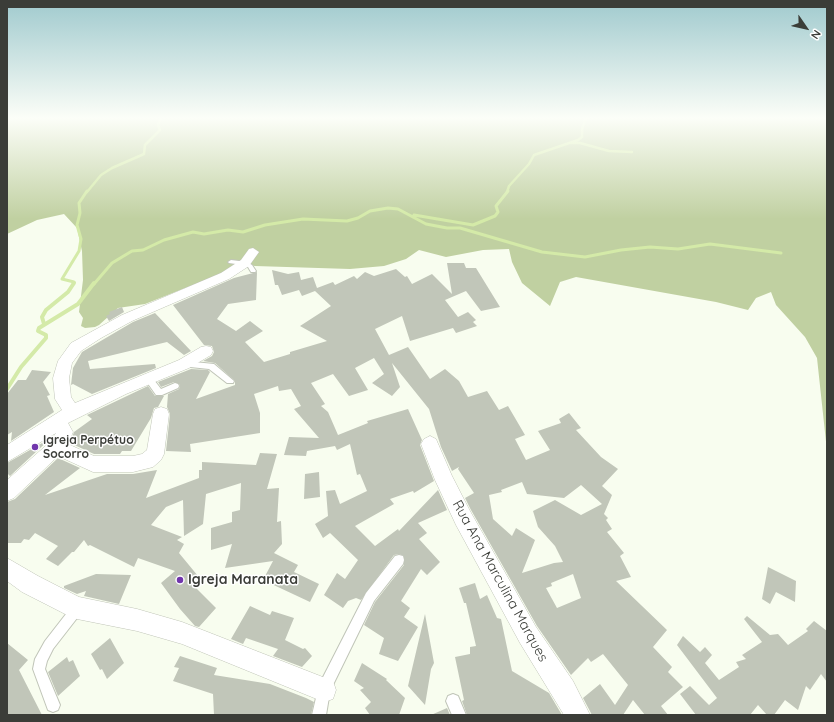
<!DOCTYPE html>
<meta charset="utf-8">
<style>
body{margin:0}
#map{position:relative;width:834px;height:722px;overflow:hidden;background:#f8fdef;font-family:Quicksand,sans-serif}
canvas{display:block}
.frame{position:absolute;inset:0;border:8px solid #3b3d38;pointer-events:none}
.north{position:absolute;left:786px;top:8px;width:40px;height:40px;-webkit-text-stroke:3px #fff;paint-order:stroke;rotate:124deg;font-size:11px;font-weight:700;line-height:16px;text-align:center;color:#3b3d38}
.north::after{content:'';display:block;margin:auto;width:14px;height:18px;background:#3b3d38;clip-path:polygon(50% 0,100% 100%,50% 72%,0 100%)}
</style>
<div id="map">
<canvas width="834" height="722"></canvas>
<div class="frame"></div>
<div class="north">N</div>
</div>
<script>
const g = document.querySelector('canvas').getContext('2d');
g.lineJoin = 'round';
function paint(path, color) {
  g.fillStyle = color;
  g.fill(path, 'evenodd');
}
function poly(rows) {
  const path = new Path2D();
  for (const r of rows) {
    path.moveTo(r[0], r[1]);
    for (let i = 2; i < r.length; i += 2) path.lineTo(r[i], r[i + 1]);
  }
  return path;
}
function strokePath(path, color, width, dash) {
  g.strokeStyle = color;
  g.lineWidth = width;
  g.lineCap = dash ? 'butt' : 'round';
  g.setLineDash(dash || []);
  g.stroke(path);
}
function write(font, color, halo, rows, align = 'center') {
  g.font = font + ' Quicksand,sans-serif';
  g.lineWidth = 3;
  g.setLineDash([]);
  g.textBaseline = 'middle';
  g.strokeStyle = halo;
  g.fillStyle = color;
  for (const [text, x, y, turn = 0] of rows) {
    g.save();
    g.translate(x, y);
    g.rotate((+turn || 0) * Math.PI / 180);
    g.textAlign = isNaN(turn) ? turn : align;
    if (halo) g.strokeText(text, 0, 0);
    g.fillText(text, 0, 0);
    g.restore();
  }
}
const green = poly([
 [7,118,827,118,827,451,817,358,805,337,776,305,771,292,756,298,748,310,716,302,576,277,560,282,550,306,522,283,512,262,509,249,483,250,446,257,419,250,406,259,384,266,350,269,255,266,241,264,208,279,145,304,118,308,99,325,95,327,85,328,81,326,83,318,79,312,83,280,82,251,77,228,64,214,37,220,7,234]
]);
const streamFar2 = poly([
 [571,143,580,143,609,151,632,152],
 [87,192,101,175,112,168,144,154,145,145,160,130,158,125,161,118],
 [507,192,509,186,529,164,534,155,578,140,582,137,582,129,586,118]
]);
const streamFar1 = poly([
 [414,215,473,225,495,216,498,212,496,206,508,191],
 [73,284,74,282,62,279,79,251,81,239,77,225,80,213,79,203,87,191],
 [94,284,112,263,132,251,143,250,164,240,193,232,204,234,228,230,243,232,265,225,303,219,347,221,358,218,370,211,388,208,398,209,426,224,447,228,460,228,542,252,585,257,621,250,650,247,678,249,710,244,781,253]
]);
const stream = poly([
 [44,324,42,317,46,310,68,292,74,283],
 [7,389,21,367,46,338,46,335,38,331,39,328,78,304,94,283]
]);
const building = poly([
 [447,263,464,263,466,268,476,268,500,307,481,311,466,291,445,300,458,317,468,312,476,320,473,322,477,326,456,333,453,328,410,341,402,316,375,329,389,355,408,347,430,379,445,369,459,381,468,397,487,391,499,410,508,406,525,435,515,439,526,460,550,450,538,431,561,423,559,419,569,413,581,428,576,430,601,457,618,469,602,486,612,495,604,514,608,518,606,520,612,529,607,532,624,553,620,556,631,577,616,581,667,630,653,647,672,667,668,672,683,687,661,706,668,715,645,715,633,700,623,715,592,715,583,698,600,684,615,705,628,685,603,654,591,662,588,658,571,675,537,626,471,510,465,498,474,493,458,469,459,467,452,471,441,447,429,409,392,363,400,387,392,396,372,383,384,374,374,358,355,368,368,390,349,396,333,374,311,383,325,404,321,406,328,412,338,435,368,423,367,421,408,409,422,440,420,445,434,481,414,493,413,491,390,499,394,504,355,526,375,546,398,529,399,531,438,490,447,510,418,523,427,533,419,539,440,562,427,575,421,569,401,601,410,608,404,617,418,627,398,661,379,654,384,638,364,625,375,602,404,565,404,556,399,554,394,555,361,600,356,598,348,601,343,608,324,595,337,573,345,579,358,560,330,533,323,538,315,524,328,516,326,491,335,490,340,504,367,491,360,474,357,475,350,444,337,450,335,446,307,451,306,456,284,455,289,437,319,438,294,409,301,406,291,389,279,391,278,386,254,394,260,413,260,433,190,444,191,452,166,451,170,414,167,407,168,394,179,389,180,385,174,382,161,387,158,382,191,369,208,370,210,372,196,399,235,385,235,381,215,363,203,361,212,356,214,352,212,346,204,345,173,305,234,278,257,272,256,300,228,304,217,319,236,331,250,321,263,331,245,342,264,362,290,354,290,352,327,341,300,326,331,306,315,291,302,296,299,290,282,295,278,285,275,285,272,270,288,274,299,272,301,280,313,277,317,288,333,282,335,285,354,276,357,279,365,272,374,276,396,269,405,277,407,276,412,284,432,274,452,294],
 [522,482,527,494,564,498,581,485,602,504,581,515,555,500,533,511,538,527,555,546,563,562,554,563,522,573,535,540,516,528,512,536,493,519,489,495,502,492,501,490],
 [573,574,581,598,557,608,546,588,552,586,551,583],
 [122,307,124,312,109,321,106,316,110,314,109,312],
 [155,313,191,351,184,355,167,342,88,361,90,369,155,364,156,368,92,394,73,384,71,385,73,368,82,352,133,322],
 [32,370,51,372,43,382,50,395,47,396,54,412,11,441,12,432,7,435,7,394,18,380,26,380],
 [148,386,155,396,164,396,158,407,154,408,151,418,131,451,122,451,120,454,94,454,70,443,74,432,92,419,87,415],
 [51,438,10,476,7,473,7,463],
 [260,453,277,454,267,489,279,488,277,522,281,521,282,544,274,553,298,565,294,572,319,584,310,602,263,580,273,561,225,568,232,544,211,550,211,528,232,522,232,512,240,510,241,483,206,494,203,524,184,536,183,500,166,507,151,525,182,537,177,540,184,544,179,553,198,576,191,583,216,608,199,627,195,626,180,609,161,583,175,571,138,558,134,567,90,545,88,546,84,540,74,552,72,552,58,566,46,559,58,546,35,533,29,540,24,539,21,543,7,543,7,502,15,499,58,458,80,468,45,495,107,474,133,474,157,470,146,498,199,478,199,470,202,470,202,462,256,465],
 [319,472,320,497,304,499,305,474],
 [768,567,796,581,795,602,776,592,770,604,762,599],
 [96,574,131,575,119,604,84,596,86,591,77,594,64,588,64,586],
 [475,583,480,599,487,595,497,618,501,619,512,671,549,693,562,715,467,715,462,701,464,700,455,657,470,654,470,647,476,646,466,603,464,603,459,588],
 [250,606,270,615,272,611,294,618,285,640,303,649,305,648,312,656,302,667,273,656,278,649,246,638,243,644,231,639],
 [425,614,434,663,431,669,425,705,408,686],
 [747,616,770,635,778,634,788,645,808,631,806,629,814,621,827,631,827,682,821,674,810,690,806,686,798,710,785,700,774,715,767,715,758,705,750,715,696,715,680,694,690,686,709,705,717,698,677,645,683,636,700,652,705,647,712,655,705,663,719,680,739,667,736,662,746,659,742,655,762,642,744,619],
 [110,638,124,663,107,679,102,669,100,670,91,654],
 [7,643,28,660,19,670,42,715,7,715],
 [180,656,217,668,214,675,270,684,306,698,314,702,311,715,214,715,213,694,173,681,179,668,174,667],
 [67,657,69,662,73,660,80,676,58,696,48,672],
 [362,663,387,679,386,680,405,698,399,715,370,715,365,708,371,702,360,690,364,688,354,681],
 [447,708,450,715,431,715]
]);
const service = poly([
 [231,260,247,262,252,265,256,271,255,272,251,272,248,267,243,265,229,263,228,262,231,260],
 [184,361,214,364,234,381,233,383,227,383,209,369,181,366,180,364,181,362,184,361],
 [148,375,151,376,161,389,175,383,178,384,179,386,178,388,162,395,156,395,144,378,145,376,148,375],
 [399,555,403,556,404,560,403,564,374,601,330,691,326,715,312,715,319,685,366,593,395,556,399,555],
 [77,603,81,605,83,609,81,613,53,649,47,661,45,669,60,705,58,710,53,712,48,710,33,669,35,659,45,641,73,605,77,603],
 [453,694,458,696,466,715,452,715,446,701,448,696,453,694]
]);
const minor = poly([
 [253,248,259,252,249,266,229,279,132,321,101,338,81,351,72,363,69,378,71,397,75,403,179,360,201,347,206,346,211,347,213,351,211,355,189,368,126,394,68,423,73,432,68,444,94,456,133,456,142,454,147,450,153,414,155,409,161,407,167,409,169,414,164,454,161,460,153,467,133,472,93,472,58,456,14,498,7,501,7,480,50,442,56,433,7,462,7,445,62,410,55,399,53,378,58,361,71,343,122,315,221,273,241,260,249,249,253,248],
 [430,436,436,439,452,476,470,511,536,627,573,681,590,715,564,715,520,643,456,525,435,480,421,444,424,439,430,436],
 [7,558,38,576,79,597,137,609,182,622,333,681,336,690,333,699,324,702,182,644,137,631,77,619,69,616,22,592,7,581,7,558]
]);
const markers = [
 [35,447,4,"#7136ac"],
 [180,580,4,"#7136ac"]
];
const poiNames = [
 ["Igreja Perpétuo",43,440],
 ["Socorro",43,454]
];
const nearPoinames = [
 ["Igreja Maranata",188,580]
];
const nearStreetnames = [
 ["Rua Ana Marculina Marques",500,581,61]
];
paint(green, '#c0d0a1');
strokePath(streamFar2, '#d4eaa8', 2.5);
strokePath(streamFar1, '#d4eaa8', 3);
strokePath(stream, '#d4eaa8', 4);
paint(building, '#c1c6b9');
strokePath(service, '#c0c5b8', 2);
strokePath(minor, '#c0c5b8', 1);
paint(service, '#fff');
paint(minor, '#fff');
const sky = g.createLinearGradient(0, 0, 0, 219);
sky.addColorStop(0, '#a0cace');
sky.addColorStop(0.54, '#fcfef8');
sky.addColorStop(1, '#fcfef800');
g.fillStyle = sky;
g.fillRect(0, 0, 834, 219);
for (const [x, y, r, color] of markers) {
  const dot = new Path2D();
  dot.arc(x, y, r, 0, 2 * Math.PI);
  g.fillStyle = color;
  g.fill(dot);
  strokePath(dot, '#fff', 1.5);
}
write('bold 12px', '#3b3d38', '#fff', poiNames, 'left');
write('bold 14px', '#3b3d38', '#fff', nearPoinames, 'left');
write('14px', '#3b3d38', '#fff', nearStreetnames);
</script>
